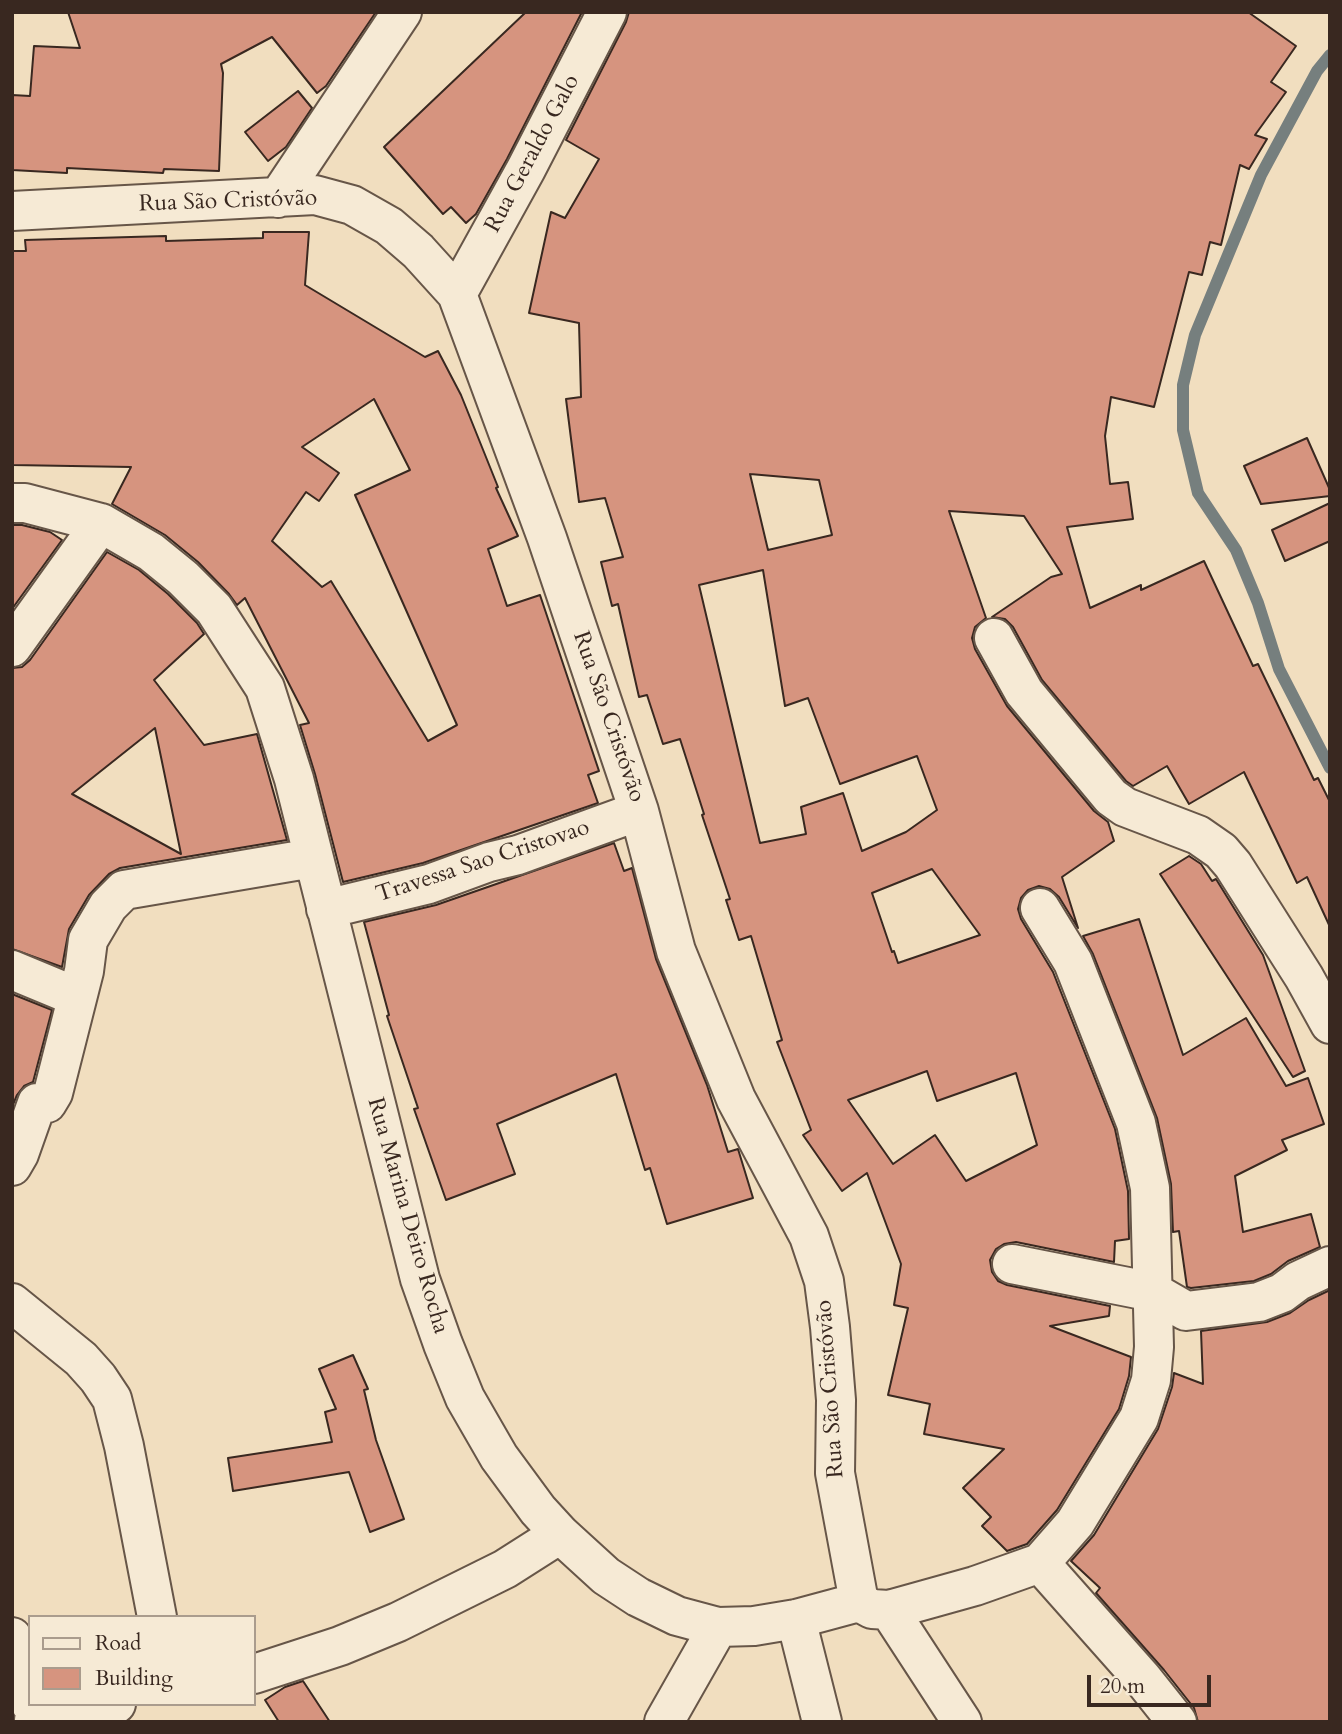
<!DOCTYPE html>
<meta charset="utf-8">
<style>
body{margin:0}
#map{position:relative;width:1342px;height:1734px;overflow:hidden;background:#f1debf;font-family:Cardo,serif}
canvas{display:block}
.frame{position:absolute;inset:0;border:14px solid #392820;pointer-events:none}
.legend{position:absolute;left:28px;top:1615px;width:228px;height:91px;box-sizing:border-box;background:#f6ead5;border:2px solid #aa9c8d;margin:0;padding:9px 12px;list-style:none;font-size:21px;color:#392820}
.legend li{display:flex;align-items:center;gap:14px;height:35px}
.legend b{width:35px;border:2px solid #aa9c8d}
.scale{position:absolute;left:1087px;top:1675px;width:124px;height:32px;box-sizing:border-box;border:4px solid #392820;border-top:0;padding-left:9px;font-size:21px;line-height:24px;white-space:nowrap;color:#392820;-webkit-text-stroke:5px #f6ead5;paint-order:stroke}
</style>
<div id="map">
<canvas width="1342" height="1734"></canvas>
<div class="frame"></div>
<ul class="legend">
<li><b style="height:9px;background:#f6ead5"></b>Road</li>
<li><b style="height:19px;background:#d6947f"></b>Building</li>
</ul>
<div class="scale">20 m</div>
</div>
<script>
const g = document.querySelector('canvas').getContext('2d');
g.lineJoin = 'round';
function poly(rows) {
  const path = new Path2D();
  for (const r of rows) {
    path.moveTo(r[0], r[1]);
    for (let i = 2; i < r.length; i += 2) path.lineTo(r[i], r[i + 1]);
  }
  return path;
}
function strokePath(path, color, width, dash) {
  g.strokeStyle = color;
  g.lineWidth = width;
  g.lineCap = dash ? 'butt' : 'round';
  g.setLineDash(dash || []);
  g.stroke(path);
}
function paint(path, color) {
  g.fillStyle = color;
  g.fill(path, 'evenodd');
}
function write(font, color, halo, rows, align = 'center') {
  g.font = font + ' Cardo,serif';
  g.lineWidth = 6;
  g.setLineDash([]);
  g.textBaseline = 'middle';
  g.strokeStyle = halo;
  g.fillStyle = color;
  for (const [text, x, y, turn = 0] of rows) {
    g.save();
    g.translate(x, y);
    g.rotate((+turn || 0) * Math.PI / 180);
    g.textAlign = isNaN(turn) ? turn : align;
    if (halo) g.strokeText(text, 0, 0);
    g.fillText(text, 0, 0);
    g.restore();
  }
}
const stream = poly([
 [1330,55,1317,71,1261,175,1195,335,1183,385,1183,430,1198,493,1236,550,1258,603,1279,669,1330,768]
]);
const building = poly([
 [68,12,376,12,326,86,317,93,272,37,221,64,223,73,219,171,164,169,163,173,67,168,67,173,12,170,12,95,30,96,34,46,80,48,68,12],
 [526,12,582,12,507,159,476,214,466,223,451,207,443,214,384,147,526,12],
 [629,12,1248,12,1296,46,1271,82,1286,92,1255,135,1267,139,1249,169,1240,165,1221,245,1210,242,1202,275,1189,272,1154,407,1111,397,1105,436,1110,484,1128,482,1133,519,1067,527,1090,608,1141,585,1141,590,1204,561,1253,666,1258,664,1314,780,1318,778,1330,802,1330,927,1307,877,1297,883,1244,772,1189,804,1167,766,1133,786,1126,781,1042,680,1013,627,1005,619,992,617,1051,577,1062,574,1024,516,949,511,986,618,975,627,972,638,975,649,1007,706,1094,811,1108,822,1114,841,1062,877,1078,928,1059,897,1050,889,1039,886,1028,890,1021,898,1018,909,1021,919,1053,972,1115,1129,1128,1191,1129,1239,1115,1241,1114,1262,1016,1242,1004,1244,996,1249,990,1260,992,1272,998,1281,1007,1285,1110,1306,1109,1316,1050,1326,1131,1357,1129,1376,1119,1409,1057,1510,1027,1544,1007,1551,982,1526,991,1517,963,1488,1004,1449,924,1434,930,1404,888,1395,908,1308,894,1305,901,1264,867,1173,842,1191,803,1135,811,1130,777,1042,782,1040,751,936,739,940,726,900,730,899,702,815,704,814,680,739,663,744,647,695,639,697,618,604,612,606,601,562,623,557,605,498,579,502,566,399,581,397,579,323,529,313,551,212,565,218,599,159,566,140,626,22,629,12],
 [750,474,819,480,832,535,768,550,750,474],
 [763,570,785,706,808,698,840,784,917,756,937,810,906,832,862,851,843,793,801,807,806,834,760,843,699,585,763,570],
 [932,869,980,935,898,963,894,951,892,952,872,893,932,869],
 [927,1071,937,1101,1016,1073,1037,1145,966,1181,935,1135,893,1164,848,1100,927,1071],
 [298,91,312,108,286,147,268,161,245,132,298,91],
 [263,232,309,232,305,285,425,357,438,351,461,395,498,487,496,488,518,536,488,549,507,606,540,595,599,771,588,775,598,803,423,863,343,882,315,774,300,725,309,723,245,598,237,605,229,594,198,562,165,535,112,504,131,467,12,465,12,251,26,251,25,240,166,236,166,241,263,238,263,232],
 [374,399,410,470,355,495,457,725,428,741,331,581,322,587,272,541,306,492,319,501,339,473,302,447,374,399],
 [1307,438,1330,490,1330,496,1261,504,1244,466,1307,438],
 [1330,503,1330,541,1285,561,1272,530,1330,503],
 [12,525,22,525,50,532,62,540,12,609,12,525],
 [107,552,139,570,168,594,197,623,204,634,154,680,204,745,257,734,287,840,120,868,109,874,89,895,69,929,62,967,12,949,12,668,22,667,30,660,107,552],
 [155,728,181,854,72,794,155,728],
 [614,843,624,871,632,868,656,959,707,1085,728,1152,738,1149,753,1198,667,1224,650,1168,645,1170,616,1074,497,1124,515,1174,446,1200,414,1109,418,1108,387,1016,389,1015,364,922,436,905,614,843],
 [1189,856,1201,864,1212,881,1216,879,1263,955,1305,1071,1293,1077,1160,874,1189,856],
 [1139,919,1183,1055,1246,1018,1286,1086,1308,1078,1324,1124,1282,1140,1287,1150,1235,1176,1243,1232,1311,1214,1320,1247,1288,1261,1271,1274,1254,1281,1191,1288,1187,1287,1179,1231,1173,1232,1171,1184,1157,1118,1093,954,1083,936,1139,919],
 [12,994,52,1010,33,1082,24,1086,17,1095,12,1107,12,994],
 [1330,1290,1330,1722,1198,1722,1194,1708,1164,1670,1096,1593,1100,1588,1071,1561,1094,1535,1158,1429,1172,1387,1174,1373,1203,1384,1201,1331,1267,1322,1290,1313,1309,1300,1330,1290],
 [353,1355,368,1389,364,1390,376,1440,404,1519,370,1532,349,1472,233,1491,228,1458,332,1442,325,1412,336,1409,319,1369,353,1355],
 [303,1681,330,1722,279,1722,265,1700,285,1687,303,1681]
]);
const minor = poly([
 [278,198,402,12],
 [12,211,315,195,352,205,389,226,418,251,457,294,547,538,639,811,676,951,736,1099,809,1236,824,1281,830,1327,836,1400,835,1473,859,1602],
 [457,294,526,169,607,12],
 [12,503,25,503,101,523,151,552,183,578,214,609,265,688,294,779,420,1279,443,1344,465,1398,499,1457,538,1510,560,1534,606,1576,638,1597,677,1616,718,1627,754,1626,796,1619,859,1602,872,1609,889,1610,975,1586,1040,1563,1075,1523,1139,1418,1151,1380,1154,1347,1150,1188,1136,1123,1073,962,1040,908],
 [994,638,1024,692,1111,797,1125,807,1198,835,1221,851,1233,865,1304,977,1330,1024],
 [12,647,101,523],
 [326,909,429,884,489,862,518,855,639,811],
 [12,970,77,997],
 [12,1166,19,1154,37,1103,47,1103,53,1093,84,971,88,940,108,906,124,890,313,858],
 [1012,1264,1153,1292,1186,1311,1259,1302,1282,1293,1298,1281,1330,1266],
 [12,1303,81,1359,98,1378,112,1399,124,1446,157,1617],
 [1040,1563,1142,1678,1177,1722],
 [889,1610,962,1722],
 [796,1619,822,1722],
 [12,1637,30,1703],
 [254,1674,340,1646,398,1622,505,1569,560,1534],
 [34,1720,116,1704],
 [664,1722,718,1627]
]);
const streetNames = [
 ["Rua Geraldo Galo",533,154,-62],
 ["Rua São Cristóvão",228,202,-2],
 ["Rua São Cristóvão",608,717,71],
 ["Travessa Sao Cristovao",483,862,-18],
 ["Rua Marina Deiro Rocha",407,1216,74],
 ["Rua São Cristóvão",831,1389,-94]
];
strokePath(stream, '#767f7e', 12);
paint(building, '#d6947f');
strokePath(building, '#392820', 2);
strokePath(minor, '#675648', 42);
strokePath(minor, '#f6ead5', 38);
write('23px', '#392820', '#f6ead5', streetNames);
</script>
